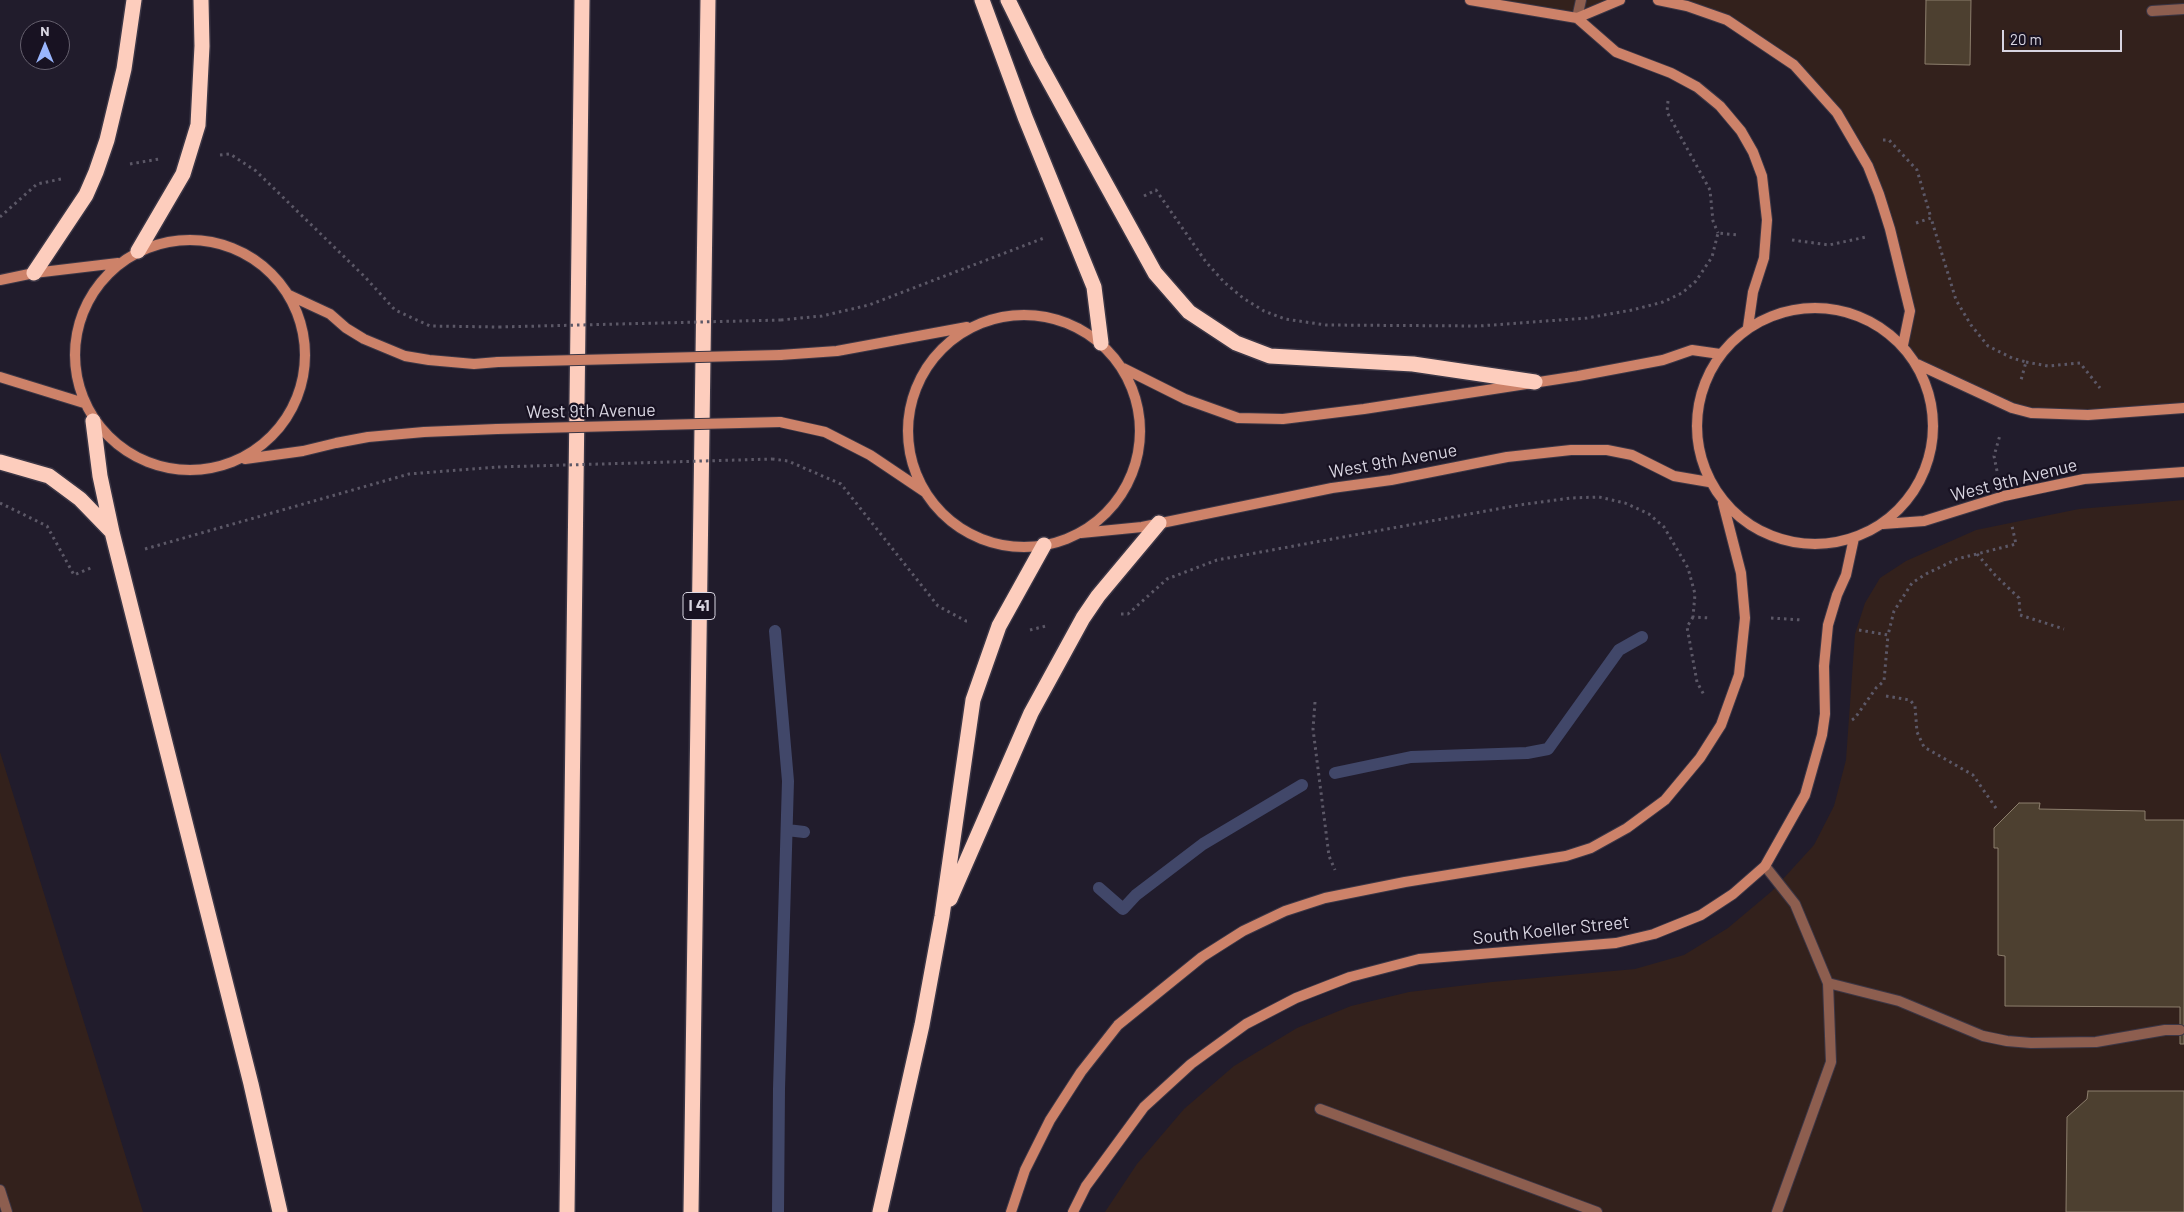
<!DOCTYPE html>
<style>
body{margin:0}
#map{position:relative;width:2184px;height:1212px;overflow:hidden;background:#211c2c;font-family:Barlow,sans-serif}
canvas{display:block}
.north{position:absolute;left:20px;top:20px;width:50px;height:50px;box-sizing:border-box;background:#181222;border:1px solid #65606e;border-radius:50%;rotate:0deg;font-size:14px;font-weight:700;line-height:20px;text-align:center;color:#d8d5e1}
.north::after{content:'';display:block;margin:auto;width:18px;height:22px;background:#99b5fd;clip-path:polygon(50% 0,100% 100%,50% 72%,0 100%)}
.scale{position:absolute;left:2002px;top:30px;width:120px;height:22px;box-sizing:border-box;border:2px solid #d8d5e1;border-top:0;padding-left:6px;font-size:15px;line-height:18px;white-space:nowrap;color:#d8d5e1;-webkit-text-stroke:4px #181222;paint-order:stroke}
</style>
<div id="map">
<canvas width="2184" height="1212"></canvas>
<div class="north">N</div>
<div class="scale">20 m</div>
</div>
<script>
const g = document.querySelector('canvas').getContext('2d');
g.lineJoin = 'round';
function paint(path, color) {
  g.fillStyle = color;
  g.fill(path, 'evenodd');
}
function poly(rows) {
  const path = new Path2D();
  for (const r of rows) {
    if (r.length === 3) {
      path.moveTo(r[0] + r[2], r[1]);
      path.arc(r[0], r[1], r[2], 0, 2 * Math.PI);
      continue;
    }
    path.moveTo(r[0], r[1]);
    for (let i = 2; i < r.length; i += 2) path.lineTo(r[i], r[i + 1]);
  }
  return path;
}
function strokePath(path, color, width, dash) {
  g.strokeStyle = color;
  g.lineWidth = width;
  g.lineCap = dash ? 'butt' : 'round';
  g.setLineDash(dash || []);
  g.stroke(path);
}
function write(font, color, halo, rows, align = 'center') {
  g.font = font + ' Barlow,sans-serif';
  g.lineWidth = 4.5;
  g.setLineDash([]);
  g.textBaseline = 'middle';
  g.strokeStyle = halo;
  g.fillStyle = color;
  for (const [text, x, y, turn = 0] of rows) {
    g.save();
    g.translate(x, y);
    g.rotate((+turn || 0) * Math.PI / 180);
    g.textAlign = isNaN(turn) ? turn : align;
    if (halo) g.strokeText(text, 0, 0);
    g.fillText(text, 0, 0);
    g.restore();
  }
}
const commercial = poly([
 [1470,0,1620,0,1577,18],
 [1658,0,2184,0,2184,408,2031,413,1917,364,1903,345,1910,311,1890,229,1853,140,1794,65,1727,20],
 [2184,500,2184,1212,1105,1212,1137,1164,1184,1109,1234,1066,1297,1028,1351,1006,1409,992,1492,982,1635,969,1684,955,1728,928,1772,891,1814,845,1834,806,1846,760,1855,634,1865,603,1880,578,1906,561,1976,530,2079,509],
 [0,752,143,1212,0,1212]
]);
const stream = poly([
 [775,631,788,781,779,1089,778,1212],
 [1335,773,1411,757,1527,753,1548,749,1619,650,1642,637],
 [787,830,804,832],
 [1099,888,1123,909,1136,895,1203,844,1302,785]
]);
const building = poly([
 [1926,0,1971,0,1970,65,1925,64,1926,0],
 [2019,803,2040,803,2039,809,2145,811,2145,820,2184,820,2184,1044,2180,1044,2180,1007,2005,1006,2005,956,1998,955,1998,848,1994,848,1994,828,2019,803],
 [2088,1091,2184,1091,2184,1212,2066,1212,2067,1117,2087,1099,2088,1091]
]);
const path = poly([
 [1668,101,1667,112,1710,190,1713,221,1718,233],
 [1883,140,1889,140,1917,170,1931,218],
 [220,155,230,154,256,171,365,277,395,310,430,326,499,327],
 [130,164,159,159],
 [1144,196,1156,190,1206,262,1224,282,1243,298,1264,311,1285,319,1326,325,1479,326,1587,318,1632,310,1663,302,1682,293,1696,281,1712,257,1718,233,1738,235],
 [0,217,37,184,61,179],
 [1916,223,1931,218,1956,300,1971,325,1988,346,2012,358,2026,362,2021,380],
 [1792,240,1829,245,1866,237],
 [781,320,822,316,869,305,1044,238],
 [2026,362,2048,366,2080,363,2100,388],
 [772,459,788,461,841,484,938,606,966,621,971,621],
 [1997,471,1994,456,2000,435],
 [0,503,47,526,74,575,93,567],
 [145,549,409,474,498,467],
 [1977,554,1995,575,2019,598,2020,615,2064,629],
 [1121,614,1128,614,1167,579,1217,560,1519,505,1571,498,1599,497,1625,503,1649,514,1664,527,1688,568,1695,594,1693,617,1710,618],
 [1693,617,1687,627,1697,682,1704,695],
 [1771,618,1802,620],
 [1030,630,1046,626],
 [1859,630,1888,635,1894,611,1912,583,1926,574,1957,559,2016,544,2012,526],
 [1886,696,1910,700,1915,706,1917,732,1924,747,1973,775,1998,811],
 [1315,702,1313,729,1329,856,1335,870],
 [1852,720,1855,718,1876,688,1884,681,1888,635]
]);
const lane = poly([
 [2152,11,2184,9],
 [1765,866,1795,904,1828,983,1831,1062,1777,1212],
 [1828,983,1899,1001,1983,1036,2007,1041,2031,1043,2096,1042,2165,1030,2180,1030],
 [1320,1109,1597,1212],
 [0,1190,7,1212]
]);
const street = poly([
 [1577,18,1581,0]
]);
const secondary = poly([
 [1470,0,1577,18,1620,0],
 [1658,0,1687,6,1727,20,1794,65,1837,113,1868,166,1879,194,1890,229,1910,311,1903,345],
 [1577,18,1616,52,1671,73,1697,87,1720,106,1741,131,1753,152,1762,176,1767,220,1764,258,1753,292,1748,327],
 [190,355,115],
 [0,280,34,273,118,263],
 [289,295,330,314,346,328,364,339,405,356,429,360,474,364,498,362],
 [1815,426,118],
 [1024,431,116],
 [780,355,837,351,967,327],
 [1917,364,2012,408,2031,413,2088,415,2184,408],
 [1123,368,1185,399,1238,418,1283,419,1364,409,1578,376,1663,360,1692,350,1720,354],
 [0,377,84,403],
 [780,422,825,432,870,455,925,492],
 [245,459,303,451,336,443,368,437,424,432,497,429],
 [1883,524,1924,521,2004,496,2084,479,2184,472],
 [1081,533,1142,527,1332,488,1391,480,1507,457,1571,450,1607,450,1632,455,1674,476,1709,482],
 [1011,1212,1025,1170,1050,1120,1081,1072,1118,1025,1202,957,1243,931,1285,911,1325,898,1405,882,1566,856,1591,848,1627,828,1665,800,1700,758,1721,725,1739,675,1745,618,1741,573,1723,503],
 [1073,1212,1086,1186,1144,1107,1191,1064,1246,1024,1296,998,1350,977,1419,959,1616,943,1654,934,1701,915,1733,894,1765,866,1805,795,1822,735,1825,714,1824,666,1828,625,1837,595,1846,575,1854,538]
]);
const highway = poly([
 [982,0,1025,117,1094,287,1101,343],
 [1008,0,1038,61,1155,273,1189,312,1236,343,1270,356,1413,364,1535,382],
 [138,251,183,174,198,125,202,46,201,0],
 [34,273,86,195,96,172,107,140,124,69,134,0],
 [93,421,100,476,112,532,251,1084,280,1212],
 [0,462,49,476,80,499,112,532],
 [950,899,1031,713,1083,618,1098,596,1159,523],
 [567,1212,582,0],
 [691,1212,708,0],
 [880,1212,922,1025,942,916,973,700,999,626,1044,545]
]);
const pathBridge = poly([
 [499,327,781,320],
 [498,467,772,459]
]);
const secondaryBridge = poly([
 [498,362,780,355],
 [497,429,780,422]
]);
const shields = [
 [699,606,32]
];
const shieldNames = [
 ["I 41",699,606]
];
const streetNames = [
 ["West 9th Avenue",591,411,-1],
 ["West 9th Avenue",1393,461,-10],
 ["West 9th Avenue",2014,480,-14],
 ["South Koeller Street",1551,930,-6]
];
paint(commercial, '#33211c');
strokePath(stream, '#414769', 12);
paint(building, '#4d4030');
strokePath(building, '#8c7e6c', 1);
strokePath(lane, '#3b3645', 12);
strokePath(street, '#3b3645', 12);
strokePath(secondary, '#3b3645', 12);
strokePath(highway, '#3b3645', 18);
strokePath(path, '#5c5867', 3, [2.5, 4]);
strokePath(lane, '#8d5e4f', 10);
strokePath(street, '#8d5e4f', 10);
strokePath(secondary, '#cd8269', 10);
strokePath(highway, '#fdcdbd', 15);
strokePath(secondaryBridge, '#3b3645', 12, []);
strokePath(pathBridge, '#5c5867', 3, [2.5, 4]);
strokePath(secondaryBridge, '#cd8269', 10);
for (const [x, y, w] of shields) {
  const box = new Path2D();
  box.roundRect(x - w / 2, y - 13.5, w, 27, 4);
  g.fillStyle = '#181222';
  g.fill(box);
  strokePath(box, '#d8d5e1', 1);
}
write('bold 16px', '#d8d5e1', null, shieldNames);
write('18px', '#d8d5e1', '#181222', streetNames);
</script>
